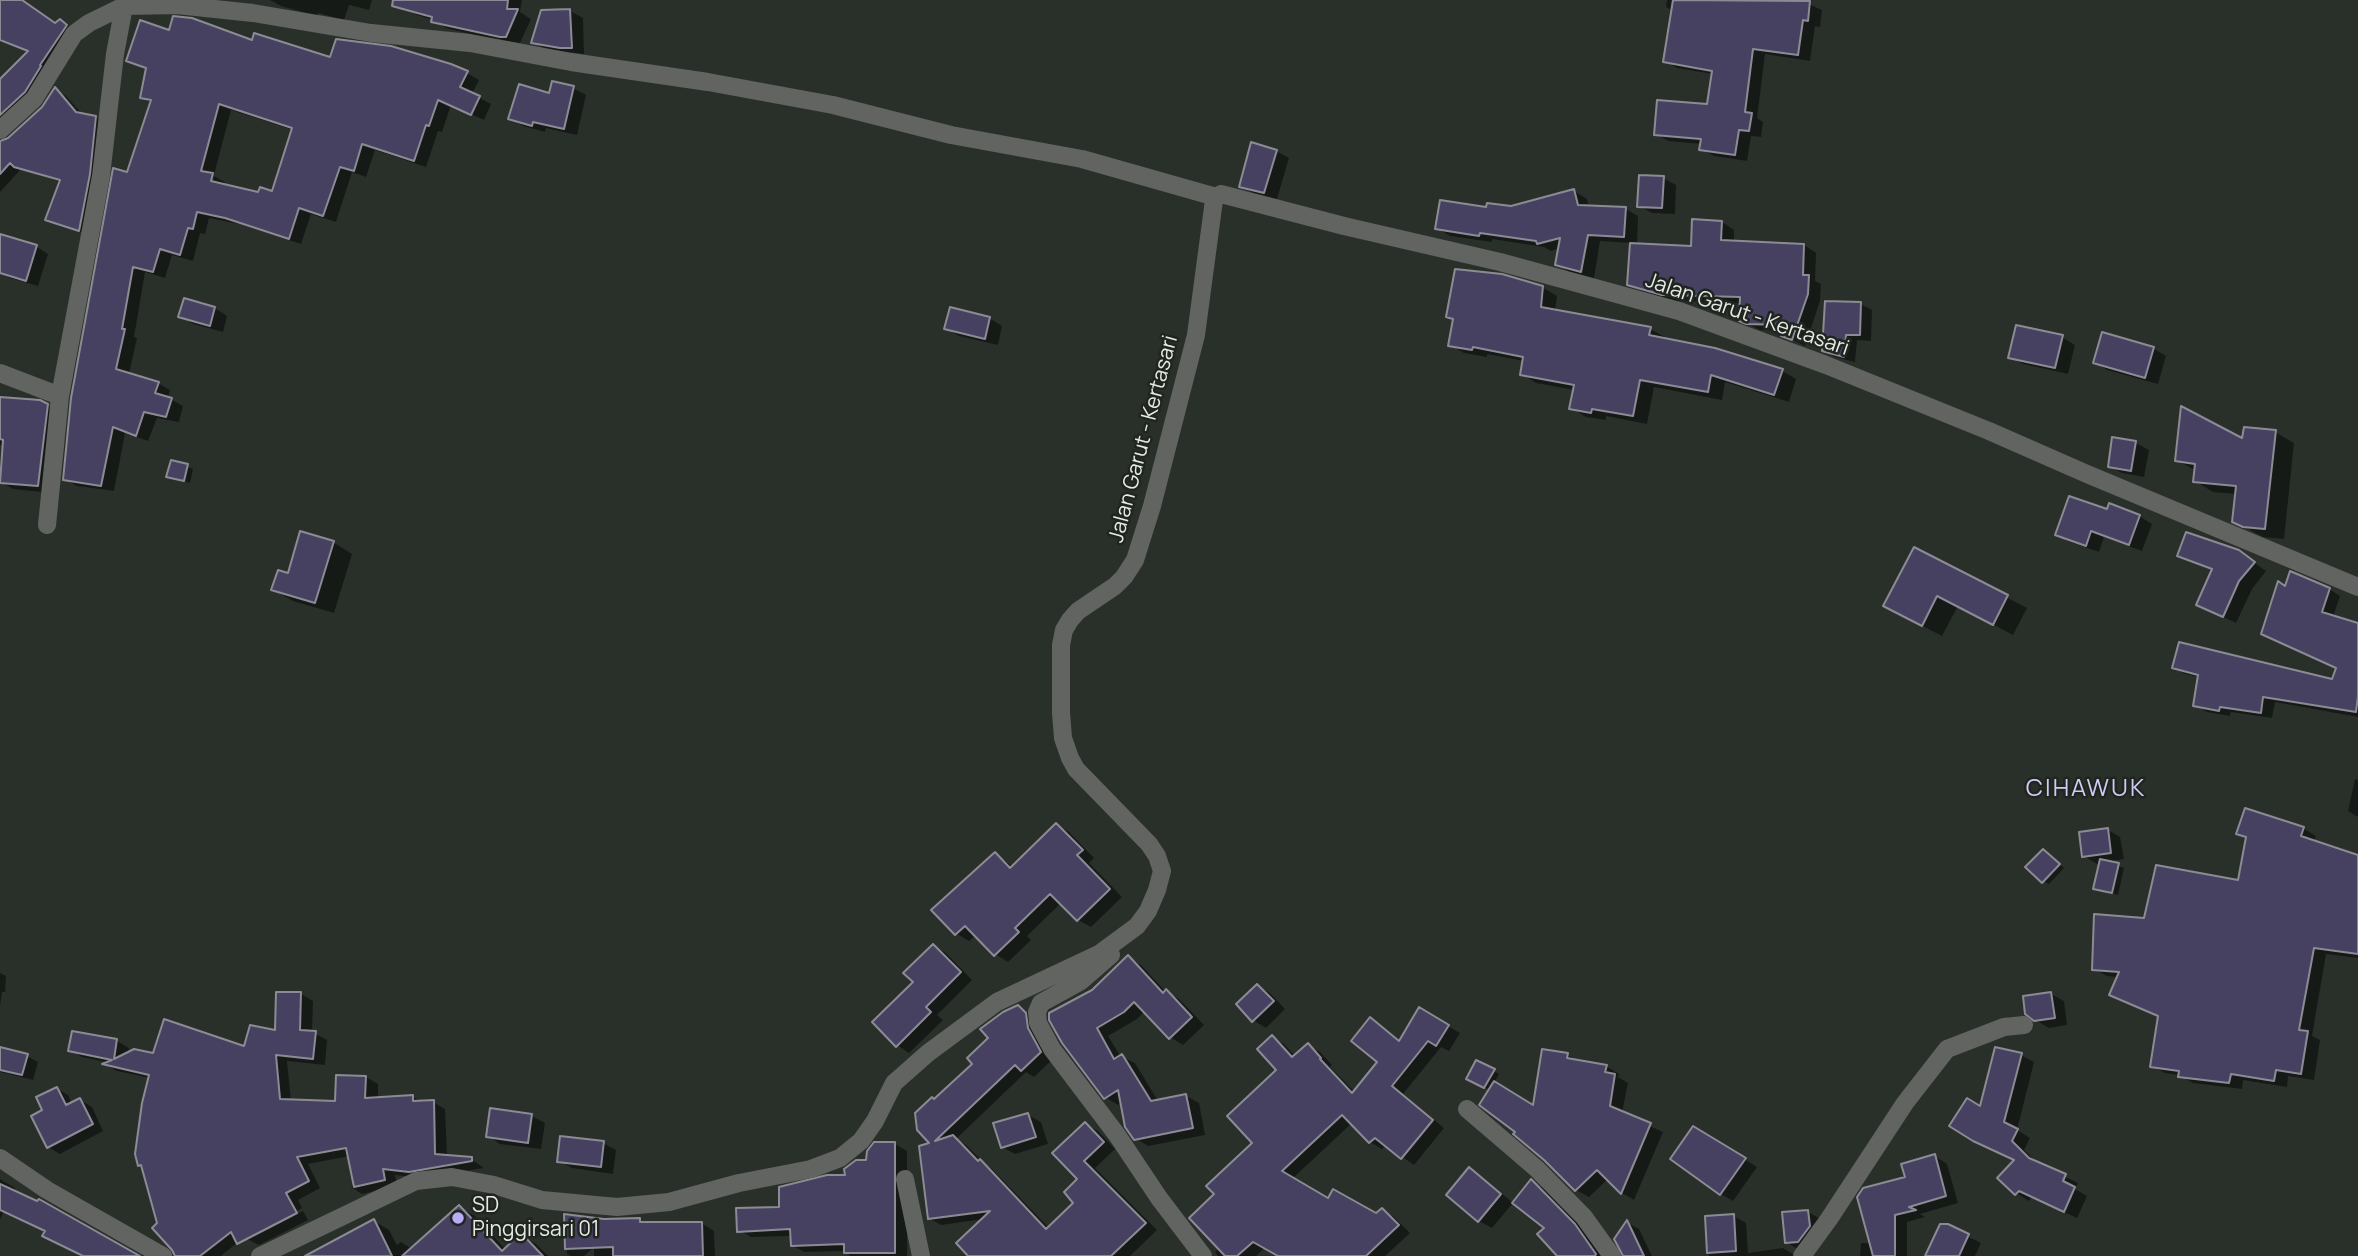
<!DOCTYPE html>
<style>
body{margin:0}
canvas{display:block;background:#293029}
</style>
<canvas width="2358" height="1256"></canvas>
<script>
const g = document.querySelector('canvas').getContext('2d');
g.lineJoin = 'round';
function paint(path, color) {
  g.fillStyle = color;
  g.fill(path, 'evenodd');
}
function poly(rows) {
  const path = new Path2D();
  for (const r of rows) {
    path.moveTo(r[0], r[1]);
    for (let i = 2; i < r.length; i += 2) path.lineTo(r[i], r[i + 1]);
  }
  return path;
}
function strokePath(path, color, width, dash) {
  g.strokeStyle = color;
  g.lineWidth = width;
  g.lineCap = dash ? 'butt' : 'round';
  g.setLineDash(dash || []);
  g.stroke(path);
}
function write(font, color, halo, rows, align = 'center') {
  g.font = font + ' Manrope,sans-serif';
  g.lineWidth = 5;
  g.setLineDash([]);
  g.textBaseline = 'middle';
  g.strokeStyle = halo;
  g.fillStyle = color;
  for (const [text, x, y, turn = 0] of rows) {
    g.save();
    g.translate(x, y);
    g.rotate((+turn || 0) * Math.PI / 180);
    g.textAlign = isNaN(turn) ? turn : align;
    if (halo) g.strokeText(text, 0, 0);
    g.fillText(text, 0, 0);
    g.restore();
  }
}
const shadow = poly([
 [1,0,21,0,56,24,60,21,71,27,0,134,2,142,9,140,43,108,55,90,66,96,83,115,96,117,107,124,91,236,48,219,61,182,21,169,0,192,0,89,29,52,0,40],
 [270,0,372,0,369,10,349,5,344,20,318,13,317,16,281,6],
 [405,0,522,0,520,12,531,19,520,43,491,39,446,28,433,20,417,15,403,7],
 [1667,0,1800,0,1822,10,1820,27,1815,26,1810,61,1765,54,1757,118,1763,122,1761,137,1751,136,1747,161,1714,156,1701,149,1702,144,1668,141,1656,134,1709,106,1713,74,1677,68,1665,61,1673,11,1666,7],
 [570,11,583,18,584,54,546,49,533,42],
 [170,32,253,42,331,59,467,73,479,80,472,94,491,104,484,120,451,105,442,132,438,131,426,167,375,150,366,177,352,172,336,222,311,214,301,244,239,224,209,218,205,234,200,233,193,261,172,255,165,278,145,272,134,337,137,338,129,374,158,383,170,390,168,398,183,406,179,422,157,418,148,441,125,433,114,491,77,486,65,479,128,174,152,103,142,97,148,70,128,61],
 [231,110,293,130,273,193,260,194,224,186,225,182,214,176,211,190,208,190,211,175,214,175],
 [573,88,586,95,577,135,546,128,545,132,523,126,510,118,551,96],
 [1276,151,1289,158,1277,199,1253,193,1241,186],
 [1663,178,1676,185,1675,214,1652,213,1639,206],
 [1574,191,1587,199,1589,207,1626,209,1638,216,1637,245,1693,248,1722,222,1734,230,1734,242,1804,245,1816,253,1815,281,1821,284,1820,301,1805,346,1783,335,1783,331,1760,330,1740,320,1741,303,1676,301,1642,291,1629,284,1631,243,1600,241,1594,278,1570,272,1557,264,1560,248,1551,251,1544,247,1492,239,1492,242,1450,236,1437,228,1488,209,1511,208],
 [0,236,37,247,48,254,38,286,10,278,0,272],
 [1542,287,1557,296,1555,311,1650,329,1665,337,1664,340,1782,371,1796,379,1789,402,1725,382,1722,400,1654,387,1647,424,1606,416,1606,420,1586,417,1571,408,1575,390,1536,383,1522,374,1524,361,1487,354,1487,357,1464,353,1450,345,1455,320,1448,316],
 [185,300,215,308,227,316,223,332,193,324,180,316],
 [1861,304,1872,310,1871,341,1857,340,1855,362,1835,357,1823,350],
 [989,318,1002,326,998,345,959,336,946,329],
 [2062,337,2075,345,2068,374,2023,364,2010,357],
 [2153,348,2166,356,2158,384,2107,370,2095,362],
 [0,399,47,405,60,413,51,493,13,489,1,482,5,445,0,445],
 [2275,432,2294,443,2284,539,2263,537,2234,521,2237,494,2213,492,2195,481,2196,471,2177,460],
 [2114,439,2136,443,2149,450,2144,477,2122,473,2109,466],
 [172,462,193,469,190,483,168,476],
 [2108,511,2139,516,2152,524,2142,551,2104,537,2099,552,2070,542,2057,535],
 [333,542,352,554,334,613,293,601,274,590],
 [1915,549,2027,608,2013,635,1958,606,1942,636,1905,617],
 [2238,551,2266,571,2252,589,2236,623,2211,611,2213,571,2179,556],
 [2286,587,2329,589,2340,596,2333,617,2358,624,2358,717,2275,702,2272,718,2231,712,2230,716,2207,712,2195,705,2199,677,2185,674,2174,668,2333,681,2338,669,2274,640],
 [2355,779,2358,780,2358,817,2348,811],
 [2246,810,2304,829,2316,836,2314,842,2358,857,2358,958,2326,954,2312,1036,2320,1040,2314,1080,2288,1076,2287,1087,2243,1080,2242,1089,2193,1083,2179,1075,2165,1073,2152,1066,2160,1017,2118,977,2107,976,2094,969,2146,920,2239,882,2248,838,2238,833],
 [1057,825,1069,832,1094,858,1089,863,1122,897,1091,927,1078,920,1061,903,1027,936,1031,940,1008,962,995,954,976,935,969,941,957,934,934,911,996,854,1013,867],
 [2108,830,2120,837,2124,859,2106,862,2124,868,2118,895,2095,888,2101,863,2097,864,2084,856],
 [2049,854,2064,868,2049,884,2043,881],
 [934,946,946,953,972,980,937,1015,943,1020,909,1053,897,1045],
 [1128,958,1141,965,1165,991,1179,999,1204,1025,1183,1045,1170,1037,1145,1011,1137,1019,1108,1036,1121,1057,1135,1063,1158,1101,1186,1096,1199,1103,1205,1135,1148,1146,1135,1138,1122,1102,1118,1105,1105,1097,1063,1042,1093,991],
 [0,973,6,976,5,992,2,992,0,1007],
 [1258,986,1270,993,1285,1009,1266,1028,1253,1020],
 [301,994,313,1001,312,1032,327,1040,325,1065,287,1061,291,1101,337,1103,366,1077,378,1084,378,1099,413,1097,422,1102,433,1102,445,1109,447,1156,471,1159,484,1168,422,1178,395,1175,397,1186,362,1194,351,1187,355,1183,350,1156,308,1164,320,1188,298,1200,302,1208,267,1226,267,1230,303,1211,308,1220,259,1245,247,1239,250,1232,221,1256,178,1256,159,1224,144,1167,140,1165,150,1078,117,1071,106,1065,110,1063,82,1057,70,1050,117,1041,129,1048,128,1054,154,1055,246,1049,277,1032],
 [2051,994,2064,1001,2067,1025,2049,1028,2035,1020],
 [1018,1007,1030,1014,1052,1060,1034,1077,1026,1072,956,1139,966,1145,985,1164,992,1169,1049,1228,1076,1203,1085,1124,1098,1131,1115,1149,1095,1168,1157,1230,1130,1256,971,1256,984,1219,941,1225,929,1218,935,1101,975,1064],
 [1420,1010,1460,1033,1449,1051,1441,1047,1403,1094,1444,1128,1414,1165,1386,1145,1382,1149,1370,1142,1352,1123,1292,1179,1329,1200,1376,1216,1382,1210,1394,1217,1410,1233,1385,1256,1281,1256,1266,1247,1256,1256,1218,1256,1215,1252,1220,1248,1216,1194,1255,1143,1279,1070,1272,1037,1284,1044,1296,1057,1308,1045,1320,1052,1332,1065,1330,1067,1355,1092,1380,1062,1370,1019,1401,1041],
 [0,1049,27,1056,38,1062,33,1080,0,1072],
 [1568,1055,1580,1062,1606,1066,1619,1074,1618,1077,1628,1083,1622,1113,1663,1132,1634,1200,1622,1193,1608,1179,1589,1197,1576,1190,1517,1132,1490,1090,1468,1078,1477,1062,1499,1074,1494,1083,1534,1107],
 [2021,1055,2034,1062,2017,1130,2030,1138,2024,1150,2039,1164,2078,1183,2075,1189,2087,1196,2077,1218,2032,1197,2029,1201,2016,1193,2016,1160,1981,1108],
 [57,1089,68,1095,72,1104,80,1100,92,1107,103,1131,60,1154,48,1147,45,1111],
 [491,1110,532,1116,545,1123,541,1149,500,1144,488,1136],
 [1028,1115,1041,1122,1048,1144,1015,1154,1002,1147],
 [1694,1128,1757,1167,1733,1201,1721,1194],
 [603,1143,616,1150,613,1174,572,1168,559,1161],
 [895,1144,907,1151,907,1256,850,1256,846,1251,804,1252,792,1245,792,1236,751,1237,739,1230,846,1176],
 [1935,1156,1947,1164,1958,1203,1920,1214,1925,1217,1907,1222,1907,1256,1860,1256,1861,1243,1871,1243,1907,1178],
 [1469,1170,1482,1177,1513,1203,1492,1228,1479,1221],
 [0,1179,15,1188,13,1192,137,1256,82,1256,46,1231,4,1212,0,1219],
 [1532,1182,1544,1189,1588,1233,1605,1256,1559,1256,1546,1228],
 [459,1207,475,1216,506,1250,521,1235,536,1244,548,1256,312,1256,325,1244,328,1246,374,1221,389,1230,397,1245,401,1242,412,1249],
 [1808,1212,1821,1219,1799,1250,1786,1242],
 [566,1216,606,1220,639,1220,646,1223,701,1223,714,1231,715,1256,594,1256,594,1247,584,1256,571,1256,567,1254],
 [1734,1216,1746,1223,1748,1253,1783,1248,1796,1256,1709,1256,1707,1218],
 [1628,1223,1639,1229,1652,1256,1624,1256],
 [1942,1224,1981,1243,1975,1256,1936,1256,1929,1252]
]);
const building = poly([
 [0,0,22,0,55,23,60,19,67,25,40,65,41,66,25,92,0,115,0,79,28,51,0,40,0,0],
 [393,0,508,0,507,9,518,9,506,37,500,37,431,22,432,17,392,6,393,0],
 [1673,0,1810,1,1808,21,1803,20,1798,55,1753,49,1745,112,1752,113,1749,131,1739,130,1735,155,1699,150,1701,139,1654,135,1657,100,1707,104,1712,71,1663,62,1673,0],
 [570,9,572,48,560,48,531,43,541,10,570,9],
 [173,16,192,18,252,40,254,33,330,57,336,39,391,46,451,64,468,71,460,87,480,96,471,115,438,100,429,126,426,125,414,161,362,144,354,171,340,167,323,216,299,208,289,239,225,218,197,212,193,229,188,228,180,255,160,249,153,272,133,267,122,329,125,329,116,369,159,382,155,393,172,398,166,417,144,412,136,436,113,427,101,486,63,480,71,398,113,168,127,172,151,100,140,98,146,68,126,61,140,20,169,30,173,16],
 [219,104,292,128,272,191,260,187,258,192,211,181,213,173,201,171,219,104],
 [552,81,574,86,564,129,533,122,532,126,508,119,519,84,549,93,552,81],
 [55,87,76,112,96,116,90,174,79,231,45,220,60,180,14,167,10,163,0,174,0,141,8,138,42,107,55,87],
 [1251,142,1277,150,1264,193,1239,187,1251,142],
 [1639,175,1664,176,1662,208,1637,207,1639,175],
 [1574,189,1578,205,1626,207,1624,237,1588,235,1581,272,1555,265,1560,238,1537,244,1536,241,1480,233,1479,236,1435,229,1440,200,1486,207,1487,203,1511,206,1574,189],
 [1692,219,1722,221,1721,240,1804,244,1803,275,1809,275,1808,294,1792,340,1781,336,1782,325,1746,324,1739,321,1740,297,1662,295,1627,285,1630,243,1691,246,1692,219],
 [0,234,37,245,26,281,0,273,0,234],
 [1455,269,1502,274,1543,286,1541,307,1651,327,1649,335,1715,348,1783,369,1774,395,1711,375,1708,392,1640,380,1633,416,1592,409,1591,413,1569,409,1574,385,1520,375,1523,357,1473,347,1472,350,1448,346,1453,319,1446,317,1455,269],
 [184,298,215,307,210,326,178,317,184,298],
 [1825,301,1861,302,1860,335,1846,335,1844,357,1822,351,1825,301],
 [950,307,990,317,985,339,944,329,950,307],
 [2016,325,2063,335,2055,368,2008,358,2016,325],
 [2102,332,2154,347,2145,378,2093,363,2102,332],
 [0,397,40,400,48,404,38,486,0,483,3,440,0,439,0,397],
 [2181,406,2242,438,2244,427,2276,430,2265,529,2243,527,2232,522,2236,486,2193,482,2195,464,2175,461,2181,406],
 [2112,437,2136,441,2131,471,2108,467,2112,437],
 [171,460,188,464,184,481,166,477,171,460],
 [2069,496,2107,509,2109,503,2140,515,2129,545,2091,531,2086,546,2055,535,2069,496],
 [300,531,334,541,315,603,271,590,278,570,288,573,300,531],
 [2186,532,2239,550,2255,562,2239,581,2223,617,2196,605,2212,569,2177,556,2186,532],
 [1914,547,2008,595,1993,625,1937,596,1922,626,1883,606,1914,547],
 [2290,571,2330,588,2322,612,2358,623,2358,696,2356,712,2263,697,2261,713,2220,707,2219,711,2193,706,2198,675,2172,668,2179,642,2332,679,2336,668,2261,634,2278,581,2285,586,2290,571],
 [2245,808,2304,827,2301,836,2358,855,2358,954,2314,948,2299,1030,2308,1031,2301,1074,2276,1070,2274,1081,2231,1074,2229,1083,2178,1077,2179,1071,2150,1067,2158,1016,2109,995,2119,972,2092,970,2094,914,2144,918,2156,865,2238,880,2246,837,2236,834,2245,808],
 [1056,823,1083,850,1077,855,1110,889,1077,921,1050,894,1015,928,1019,932,994,956,965,926,955,935,931,910,995,852,1010,868,1056,823],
 [2108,828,2111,853,2082,857,2079,832,2108,828],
 [2043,849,2060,864,2042,883,2025,867,2043,849],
 [2100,859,2119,863,2112,893,2093,889,2100,859],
 [933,944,961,972,926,1007,931,1012,896,1047,872,1022,913,982,903,973,933,944],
 [1128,955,1163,993,1166,989,1192,1017,1169,1039,1134,1002,1124,1012,1097,1028,1114,1059,1122,1054,1151,1101,1186,1094,1193,1128,1134,1140,1125,1127,1118,1090,1104,1099,1062,1043,1049,1020,1049,1013,1092,990,1128,955],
 [1257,984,1274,1001,1252,1022,1236,1004,1257,984],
 [276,992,301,992,300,1030,316,1031,313,1059,276,1055,280,1099,335,1101,336,1075,366,1076,365,1098,413,1095,413,1101,434,1100,435,1154,472,1157,472,1161,409,1172,383,1169,385,1180,354,1187,346,1148,297,1157,309,1181,286,1193,297,1213,237,1244,231,1232,200,1256,175,1256,172,1250,152,1228,157,1223,141,1165,138,1166,135,1154,142,1103,149,1075,102,1064,112,1060,68,1051,72,1031,117,1039,114,1059,134,1049,153,1053,164,1019,244,1046,250,1025,275,1030,276,992],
 [2051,992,2055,1018,2034,1021,2025,1014,2023,996,2051,992],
 [1018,1005,1026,1013,1028,1028,1041,1052,1021,1071,1015,1065,935,1141,953,1135,978,1161,980,1159,1046,1229,1073,1203,1064,1192,1077,1179,1052,1153,1085,1122,1104,1142,1084,1161,1146,1223,1111,1256,968,1256,956,1243,990,1211,928,1219,919,1146,929,1143,917,1130,915,1113,932,1097,934,1099,972,1064,967,1058,988,1038,980,1029,1003,1012,1018,1005],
 [1419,1007,1449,1025,1436,1046,1428,1041,1392,1086,1433,1120,1401,1159,1375,1138,1369,1143,1342,1115,1282,1171,1328,1198,1333,1189,1376,1213,1382,1208,1399,1225,1366,1256,1278,1256,1253,1242,1237,1256,1225,1256,1189,1218,1214,1194,1206,1186,1252,1143,1227,1116,1276,1070,1257,1049,1272,1035,1292,1057,1308,1043,1321,1058,1320,1059,1352,1093,1377,1062,1351,1041,1370,1017,1399,1041,1419,1007],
 [0,1047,28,1054,22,1075,0,1070,0,1047],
 [1995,1047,2022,1053,2004,1122,2018,1129,2012,1141,2029,1158,2066,1174,2063,1181,2075,1187,2064,1212,2019,1191,2015,1195,1997,1178,2014,1160,1973,1141,1949,1126,1967,1098,1980,1106,1995,1047],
 [1542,1049,1568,1053,1567,1058,1607,1065,1605,1072,1615,1074,1610,1106,1651,1123,1621,1194,1597,1170,1575,1191,1544,1160,1513,1134,1515,1132,1479,1105,1494,1081,1533,1105,1542,1049],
 [1476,1060,1495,1069,1484,1088,1466,1079,1476,1060],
 [57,1087,66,1105,80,1098,93,1124,47,1148,31,1116,42,1110,36,1097,57,1087],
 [490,1108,532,1114,528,1143,486,1137,490,1108],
 [1028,1113,1036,1137,1001,1148,993,1123,1028,1113],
 [1693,1126,1746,1158,1720,1195,1670,1159,1693,1126],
 [560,1136,604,1141,601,1167,557,1162,560,1136],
 [874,1142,895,1142,895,1253,844,1253,844,1244,791,1246,790,1229,737,1232,736,1208,779,1207,779,1187,827,1175,845,1175,844,1169,856,1160,866,1160,867,1151,874,1142],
 [1935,1154,1946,1196,1909,1207,1916,1210,1895,1215,1895,1256,1873,1256,1857,1197,1863,1188,1905,1177,1901,1164,1935,1154],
 [1469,1167,1501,1194,1478,1222,1446,1195,1469,1167],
 [1531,1179,1575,1224,1596,1254,1595,1256,1557,1256,1537,1234,1544,1228,1512,1203,1531,1179],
 [0,1184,37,1201,39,1199,140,1256,83,1256,42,1236,45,1231,0,1210,0,1184],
 [459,1205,502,1251,521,1233,543,1256,402,1256,459,1205],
 [1808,1210,1810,1226,1798,1242,1785,1243,1782,1212,1808,1210],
 [564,1214,604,1219,640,1218,640,1222,702,1222,703,1256,613,1256,613,1247,565,1249,564,1214],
 [1734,1214,1736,1251,1707,1253,1705,1216,1734,1214],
 [374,1219,392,1256,305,1256,374,1219],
 [1627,1220,1644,1256,1623,1256,1614,1239,1627,1220],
 [1940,1224,1948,1224,1969,1234,1959,1256,1925,1256,1940,1224]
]);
const minor = poly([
 [0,130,34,99,74,34,89,23,124,6],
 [0,373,60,396],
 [47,525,60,396,101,176,115,54,124,6,177,5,253,13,371,33,470,43,571,62,708,82,833,105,951,135,1082,159,1216,197],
 [1111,955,1081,981,1041,1003,1037,1012,1038,1023,1052,1049,1117,1135,1159,1198,1203,1256],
 [1467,1109,1537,1169,1584,1217,1612,1256],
 [0,1158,47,1190,163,1256],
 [905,1179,921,1256],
 [260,1256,416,1181,452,1177,494,1185,542,1200,617,1207,669,1202,739,1183,811,1169,840,1158,861,1141,875,1121,894,1083,928,1053,997,1002,1099,954,1137,926,1148,911,1157,890,1162,871,1157,856,1149,844,1076,769,1070,758,1063,738,1061,713,1061,645,1064,630,1070,620,1078,611,1115,586,1124,577,1135,560,1152,506,1196,335,1214,200,1221,194,1344,226,1500,262,1679,311,1826,365,1989,431,2087,474,2358,587],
 [1802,1256,1829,1219,1905,1103,1947,1049,2004,1027,2024,1025]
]);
const markers = [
 [458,1218,7,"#b8abf7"]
];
const streetNames = [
 ["Jalan Garut - Kertasari",1747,315,19],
 ["Jalan Garut - Kertasari",1144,439,-75]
];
const poiNames = [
 ["SD",472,1206],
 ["Pinggirsari 01",472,1230]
];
const quarterNames = [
 ["CIHAWUK",2086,789]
];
paint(shadow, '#0007');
paint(building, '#464160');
strokePath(building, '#8c8b95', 2);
strokePath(minor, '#616461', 18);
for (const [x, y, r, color] of markers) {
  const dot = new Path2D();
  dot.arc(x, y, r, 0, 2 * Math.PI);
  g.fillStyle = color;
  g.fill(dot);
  strokePath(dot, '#20261f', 2.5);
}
write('21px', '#e5eae5', '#20261f', streetNames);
write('21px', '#e5eae5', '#20261f', poiNames, 'left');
g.letterSpacing = '2px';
write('24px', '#d0caf5', '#20261f', quarterNames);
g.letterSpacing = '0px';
</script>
